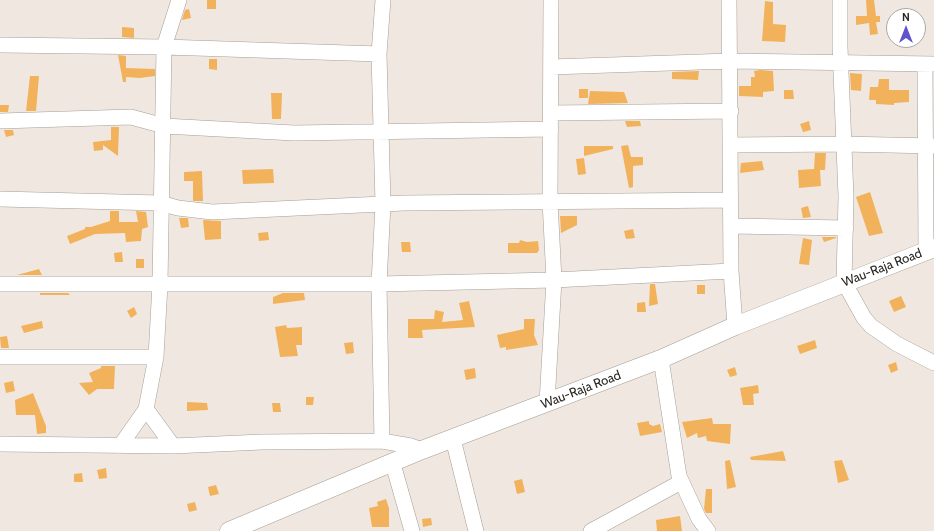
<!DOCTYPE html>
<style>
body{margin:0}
#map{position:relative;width:934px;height:531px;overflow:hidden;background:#f0e8e0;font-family:Cabin,sans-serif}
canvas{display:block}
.north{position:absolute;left:886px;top:8px;width:40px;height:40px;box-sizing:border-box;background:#fff;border:1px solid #a9a8a7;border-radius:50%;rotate:0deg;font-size:11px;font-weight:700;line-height:16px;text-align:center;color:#282622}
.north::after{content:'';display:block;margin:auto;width:14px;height:18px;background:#5f54cc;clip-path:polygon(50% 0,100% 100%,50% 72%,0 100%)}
</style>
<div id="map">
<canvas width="934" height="531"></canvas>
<div class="north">N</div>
</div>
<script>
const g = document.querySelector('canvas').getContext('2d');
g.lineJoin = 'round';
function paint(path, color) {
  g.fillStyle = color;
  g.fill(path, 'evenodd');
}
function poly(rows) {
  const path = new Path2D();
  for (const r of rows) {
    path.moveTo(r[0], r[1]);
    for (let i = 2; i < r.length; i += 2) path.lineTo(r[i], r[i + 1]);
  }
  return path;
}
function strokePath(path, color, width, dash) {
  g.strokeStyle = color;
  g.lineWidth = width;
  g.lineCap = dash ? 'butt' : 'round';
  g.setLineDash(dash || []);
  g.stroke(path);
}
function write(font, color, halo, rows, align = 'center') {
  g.font = font + ' Cabin,sans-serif';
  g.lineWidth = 3;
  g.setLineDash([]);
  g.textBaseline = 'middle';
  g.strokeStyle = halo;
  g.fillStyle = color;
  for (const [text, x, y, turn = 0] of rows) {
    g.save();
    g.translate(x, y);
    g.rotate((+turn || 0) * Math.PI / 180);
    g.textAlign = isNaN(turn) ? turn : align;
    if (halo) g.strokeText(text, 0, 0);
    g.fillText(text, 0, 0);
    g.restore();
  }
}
const building = poly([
 [207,0,216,0,216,9,207,9],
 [866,0,874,0,876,16,880,16,880,22,876,22,878,34,870,35,869,23,856,25,856,16,867,16],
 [765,1,773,2,773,24,786,25,785,42,762,41],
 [189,9,191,18,182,20,185,10],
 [122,27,134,28,134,38,122,37],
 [118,55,126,56,126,68,155,69,155,76,140,78,126,77,126,82,123,82],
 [209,59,217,59,217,70,209,69],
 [760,70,773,71,774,91,763,92,763,97,739,96,739,86,751,86,751,77,755,77,754,71],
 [699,71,698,80,672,79,672,72],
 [850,73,862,74,861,91,851,90],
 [30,76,39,76,36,111,26,111],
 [879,79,889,79,889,90,909,90,909,102,894,103,894,105,876,104,876,100,869,100,870,87,878,87],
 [579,89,588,89,588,98,579,98],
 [784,90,793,90,794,99,784,99],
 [590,91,624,92,628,103,588,104],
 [271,93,282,93,281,119,272,119],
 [0,105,9,105,8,112,0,112],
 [625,121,640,121,641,126,627,127],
 [809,121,811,130,803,132,800,124],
 [111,127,119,127,118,156,103,145,103,150,94,151,93,142,111,140],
 [4,130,13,130,14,135,6,137],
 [628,145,631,157,643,157,643,165,633,166,633,187,629,188,621,146],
 [584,146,613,146,613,149,584,156],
 [815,153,826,153,825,170,820,170,821,186,799,188,798,170,814,169],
 [584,158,586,174,578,175,576,159],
 [762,161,764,170,740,173,741,163],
 [273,169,274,183,243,184,242,170],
 [202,171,203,201,193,201,193,181,184,181,184,172],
 [870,192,883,233,869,236,856,197],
 [808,206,811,217,803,218,801,208],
 [110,211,119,211,119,222,138,222,136,211,146,212,148,227,142,229,141,241,126,242,125,233,95,234,70,244,67,236,85,229,85,227,91,227,110,221],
 [560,216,577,216,577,225,561,233],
 [179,218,188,218,189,227,181,228],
 [203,220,221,221,221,239,205,240],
 [633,229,635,238,626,239,624,231],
 [268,232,269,240,259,241,258,233],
 [822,237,836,237,836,238,824,242],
 [803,238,812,240,809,265,799,264],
 [520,240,527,242,538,241,539,250,537,253,508,253,508,243,519,243],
 [401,242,410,242,411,252,402,252],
 [122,252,123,262,115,262,114,253],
 [136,259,144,259,144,268,136,268],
 [39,269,42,275,17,275],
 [650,284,655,284,658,304,649,306],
 [697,285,705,285,705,294,697,294],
 [40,293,68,293,70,295,40,295],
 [283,293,304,293,305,300,273,304,273,297],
 [901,296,906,307,894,312,889,301],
 [469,301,475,327,422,330,423,338,408,338,408,319,434,319,435,310,444,312,442,322,463,320,459,303],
 [645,302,646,312,637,312,637,303],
 [134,307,137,314,131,318,127,311],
 [524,319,535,319,534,335,538,345,506,350,506,347,500,348,497,335,524,329],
 [42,321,43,328,24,333,21,326],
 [286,325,287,328,302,327,302,345,296,345,298,356,280,357,275,327],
 [7,336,9,348,1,348,0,337],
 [815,340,817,348,800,354,797,346],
 [353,342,354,353,346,354,344,343],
 [896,362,898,370,891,373,888,365],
 [101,366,115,366,114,389,97,389,89,395,79,383,93,382,89,373,101,368],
 [735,367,737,375,730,377,727,370],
 [475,368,476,378,466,380,464,370],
 [13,381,15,391,6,393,4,383],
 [758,385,759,393,753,394,754,405,743,405,740,388],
 [33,393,46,426,46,433,37,434,35,415,16,415,15,400],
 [306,397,314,397,313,405,306,405],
 [187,402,207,403,208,410,187,411],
 [272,403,280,403,281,412,273,412],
 [712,418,713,424,731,424,730,444,707,441,706,436,698,438,697,433,687,438,682,422],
 [649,421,649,424,653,426,660,424,662,432,640,436,637,423],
 [783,451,786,461,751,460,750,457],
 [730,460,736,487,727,489,725,461],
 [842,460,849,480,838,483,834,461],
 [106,468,107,478,99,479,97,470],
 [82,473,83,482,74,482,74,474],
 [522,479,525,492,517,494,514,481],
 [216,485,219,494,210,496,208,487],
 [706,489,712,489,712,513,706,513,704,509],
 [386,499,389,508,389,527,372,527,369,508,378,506,377,502],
 [195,502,197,510,189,512,187,504],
 [680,516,682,531,657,531,656,520],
 [431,518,432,525,423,527,422,519]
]);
const minor = poly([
 [729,0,731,271,735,326],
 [840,0,840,47,846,197,844,282,864,318,871,326,897,344,934,363],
 [0,45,164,47,379,54],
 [925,64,926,251],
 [551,67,730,61,934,64],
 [551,113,731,111],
 [0,121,131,117,164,126,294,133,551,129],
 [731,145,843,144,934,146],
 [0,199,160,203,178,208,212,212,404,203,730,200],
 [731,226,846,228],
 [0,284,379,284,554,280,731,271],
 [0,357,156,357],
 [661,359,679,476,699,519,708,531],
 [547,403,554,280,550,201,551,0],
 [146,409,173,446],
 [453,439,476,531],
 [382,441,379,284,383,204,379,54,383,0],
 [0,444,173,446,262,442,382,441,411,446,422,450],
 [120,446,146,409,156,357,160,284,164,47,179,0],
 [393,464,412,531],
 [591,531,681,482]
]);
const major = poly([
 [229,531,422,450,661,359,735,326,934,248]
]);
const streetNames = [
 ["Wau-Raja Road",882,268,-21],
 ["Wau-Raja Road",581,390,-21]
];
paint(building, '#f2b25b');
strokePath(minor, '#a49e95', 16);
strokePath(major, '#a49e95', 19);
strokePath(minor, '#fff', 15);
strokePath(major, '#fff', 18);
write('13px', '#282622', '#fff', streetNames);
</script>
